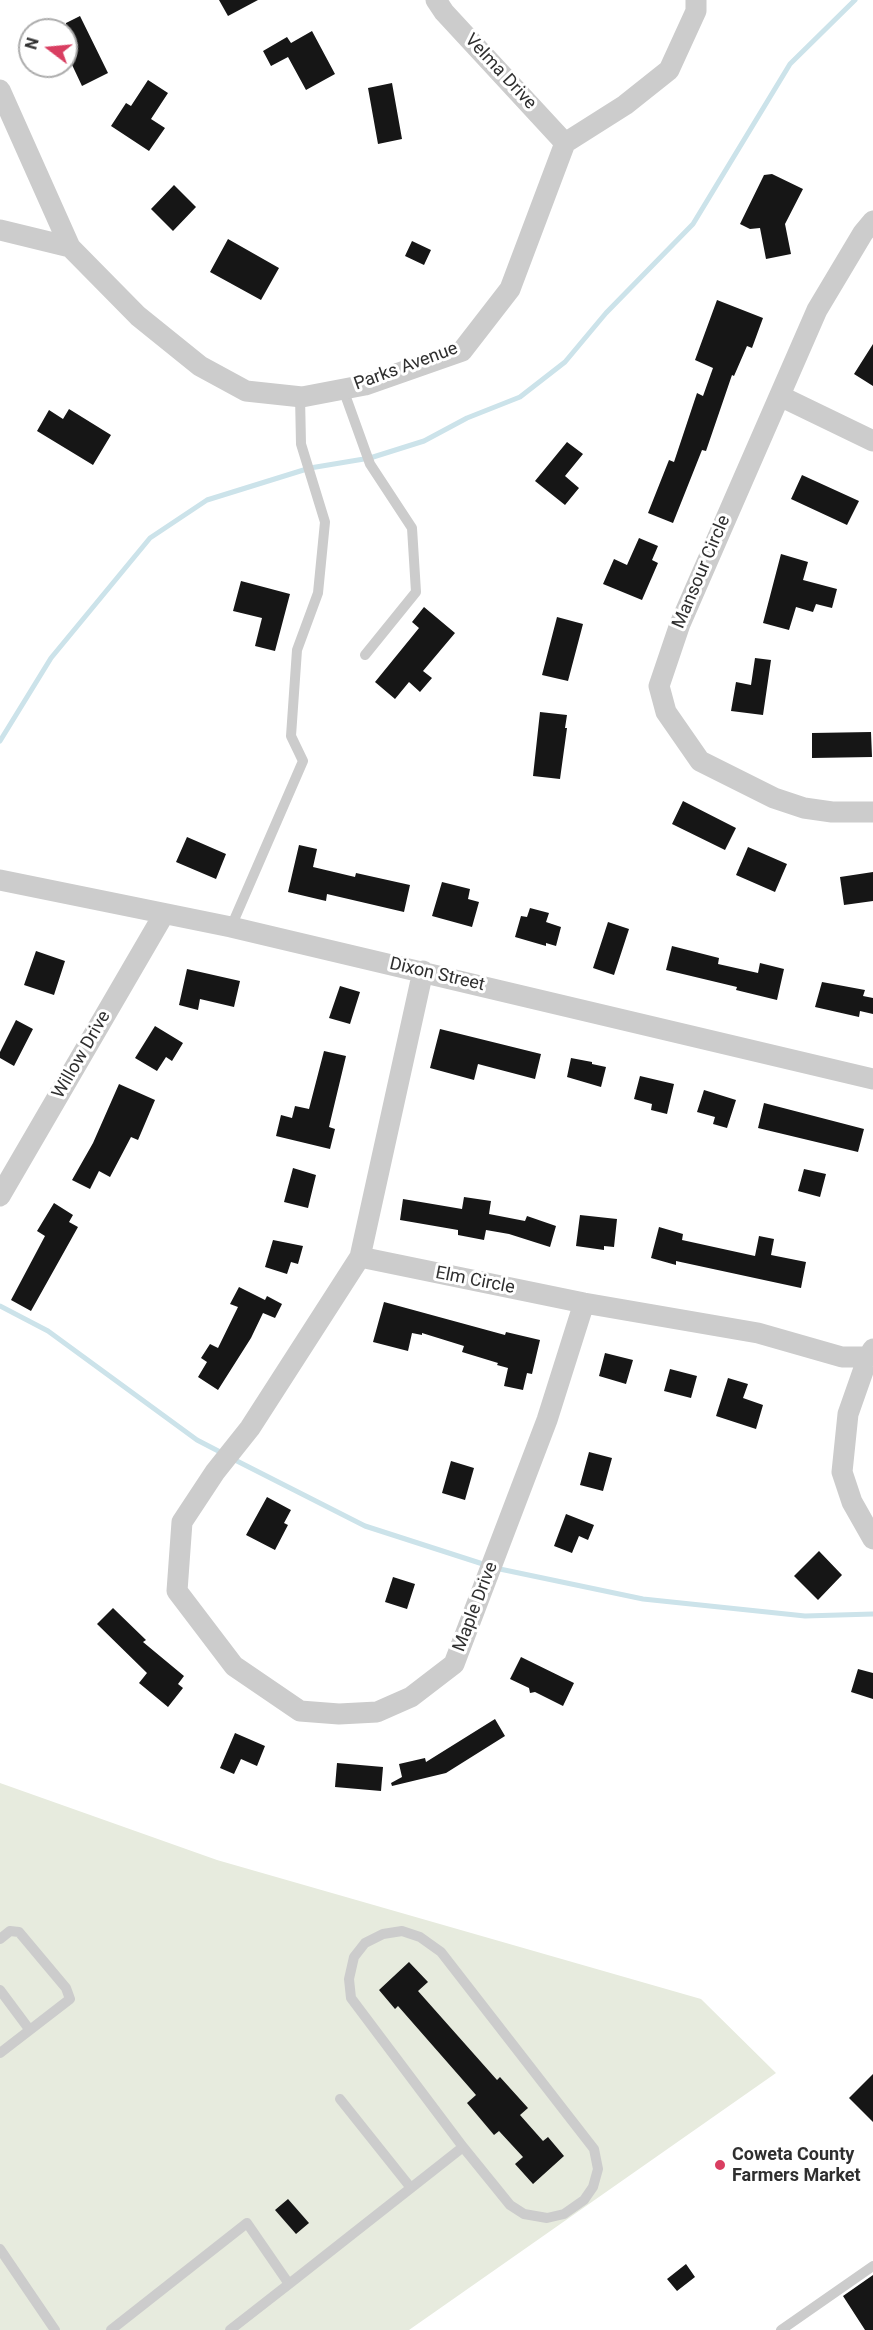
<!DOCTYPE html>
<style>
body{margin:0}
#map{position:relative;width:873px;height:2330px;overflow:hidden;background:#fff;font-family:Roboto,sans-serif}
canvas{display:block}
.north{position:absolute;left:18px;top:18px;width:60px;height:60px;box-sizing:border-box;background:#fff;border:2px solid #acacac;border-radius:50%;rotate:286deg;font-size:16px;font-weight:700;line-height:24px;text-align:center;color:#2f2f2f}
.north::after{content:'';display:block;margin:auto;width:21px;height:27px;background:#d93e61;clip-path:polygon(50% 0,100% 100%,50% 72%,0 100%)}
</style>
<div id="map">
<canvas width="873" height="2330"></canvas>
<div class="north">N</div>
</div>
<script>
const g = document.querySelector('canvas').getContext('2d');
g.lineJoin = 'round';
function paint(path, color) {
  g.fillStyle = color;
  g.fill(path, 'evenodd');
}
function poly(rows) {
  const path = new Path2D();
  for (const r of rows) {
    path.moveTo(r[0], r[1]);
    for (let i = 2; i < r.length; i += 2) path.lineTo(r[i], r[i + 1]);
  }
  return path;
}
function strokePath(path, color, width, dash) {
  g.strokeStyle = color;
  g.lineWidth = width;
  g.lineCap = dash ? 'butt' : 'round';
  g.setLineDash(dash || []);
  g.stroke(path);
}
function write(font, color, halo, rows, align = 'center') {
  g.font = font + ' Roboto,sans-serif';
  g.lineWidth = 6;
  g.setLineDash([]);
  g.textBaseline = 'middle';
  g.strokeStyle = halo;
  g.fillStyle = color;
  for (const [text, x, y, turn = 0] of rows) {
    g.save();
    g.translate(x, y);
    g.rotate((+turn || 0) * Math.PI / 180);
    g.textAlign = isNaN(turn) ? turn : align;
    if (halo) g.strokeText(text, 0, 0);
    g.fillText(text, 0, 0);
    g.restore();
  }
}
const green = poly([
 [0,1783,217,1860,701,1999,776,2073,409,2330,0,2330]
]);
const stream = poly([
 [0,741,51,658,150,538,207,500,310,468,370,458,424,441,467,418,520,397,565,362,606,313,693,224,790,64,855,0],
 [0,1306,48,1331,197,1440,224,1454],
 [233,1459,365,1526,486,1565],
 [495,1568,643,1599,805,1616,873,1614]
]);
const building = poly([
 [219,0,258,0,228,16],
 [80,16,108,73,82,86,66,52,66,23],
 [312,31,335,74,306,90,288,57,271,66,263,51,287,37,291,43],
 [148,80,168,93,151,119,165,128,149,151,111,126,126,103,131,106],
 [392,83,402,139,378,144,368,88],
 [772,174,803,189,785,224,791,254,766,259,760,228,750,229,740,224,764,175],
 [174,185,196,207,173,231,151,209],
 [228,239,279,268,261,300,210,272],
 [412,241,431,250,424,265,405,256],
 [717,300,763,318,752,348,747,346,734,376,732,375,706,451,702,450,673,523,648,513,669,460,674,462,697,393,703,396,713,368,695,360],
 [873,344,873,386,854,374],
 [69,409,111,435,93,465,37,431,49,410,63,419],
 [567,442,583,454,565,476,579,488,565,505,535,481],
 [802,475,859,501,847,525,791,499],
 [639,538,658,546,652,560,658,563,642,600,603,584,614,559,627,565],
 [781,554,808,562,803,580,837,589,832,608,816,604,813,612,796,607,789,630,763,623],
 [241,581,290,594,275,651,255,646,262,618,233,611],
 [424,607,455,633,423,671,432,678,420,692,409,682,395,699,375,682,419,628,412,622],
 [557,617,583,624,568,681,542,675],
 [755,658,771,660,763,715,731,711,736,682,751,685],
 [540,712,567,715,565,728,567,728,560,779,533,776],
 [871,732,872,757,812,758,812,733],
 [683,801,736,828,725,850,672,824],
 [187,837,226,854,216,879,176,862],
 [299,845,317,849,313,867,355,877,356,873,410,885,404,912,327,894,326,901,288,892],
 [748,847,787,864,775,892,736,875],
 [873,872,873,901,844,905,840,877],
 [442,882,470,889,468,899,479,902,472,927,432,916],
 [530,908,549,913,546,922,561,927,556,946,546,943,546,946,515,937,521,916,527,917],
 [608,922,629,929,614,975,593,968],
 [672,946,719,958,718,964,758,973,760,963,784,969,777,1000,736,990,737,987,666,970],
 [36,951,65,961,54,995,24,985],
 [187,969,240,981,234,1007,200,999,198,1010,179,1005],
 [822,982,865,990,863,996,873,998,873,1014,860,1011,859,1017,815,1007],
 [340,986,360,992,350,1024,329,1018],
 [16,1020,33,1029,14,1066,0,1058,0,1052],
 [155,1026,183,1043,172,1061,166,1057,157,1071,135,1058],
 [440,1029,541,1054,535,1079,478,1064,474,1080,430,1068],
 [324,1051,346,1056,329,1127,335,1129,330,1149,276,1136,281,1115,292,1118,295,1106,309,1109],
 [571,1058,592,1062,592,1064,606,1067,601,1087,567,1077],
 [640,1076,674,1084,667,1114,651,1110,652,1104,634,1099],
 [119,1084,155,1100,138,1140,131,1137,110,1177,99,1171,90,1189,72,1180,93,1143],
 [704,1090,736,1100,727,1128,713,1124,715,1117,697,1112],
 [764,1103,864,1129,858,1152,758,1128],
 [293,1168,316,1175,308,1208,284,1202],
 [804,1169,826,1174,820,1197,798,1191],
 [464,1197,491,1201,489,1214,525,1221,527,1216,556,1226,550,1247,509,1234,486,1230,484,1240,458,1235,458,1230,400,1220,403,1199,462,1209],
 [54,1203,73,1215,69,1222,78,1227,31,1311,11,1300,45,1236,37,1231],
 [580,1215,617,1219,614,1247,604,1246,604,1250,576,1246],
 [659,1227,683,1234,682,1240,755,1256,759,1236,774,1239,771,1255,806,1262,801,1288,676,1261,676,1265,651,1258],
 [273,1240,303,1246,298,1264,291,1262,287,1274,265,1267],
 [239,1287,265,1300,267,1296,282,1304,275,1318,263,1313,251,1338,218,1390,198,1377,207,1362,201,1358,210,1344,218,1348,238,1307,230,1304],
 [384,1302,505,1335,506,1332,540,1340,532,1374,527,1373,523,1390,504,1386,508,1368,497,1365,498,1363,462,1352,464,1346,422,1333,422,1335,412,1333,408,1351,373,1342],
 [605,1353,633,1360,626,1384,599,1376],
 [670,1369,697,1376,691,1398,664,1391],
 [728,1378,748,1384,743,1398,763,1405,756,1429,716,1416],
 [589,1452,612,1458,603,1491,580,1485],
 [451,1461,474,1468,465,1500,442,1493],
 [267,1497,291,1510,284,1523,288,1525,275,1550,246,1535],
 [566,1514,594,1525,588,1540,579,1536,572,1553,554,1546],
 [819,1551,842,1575,818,1600,794,1576],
 [393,1577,415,1584,407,1609,385,1602],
 [113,1608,146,1640,143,1642,184,1676,178,1684,183,1688,168,1707,139,1683,147,1673,97,1624],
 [521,1657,574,1683,563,1706,535,1692,530,1693,529,1688,510,1679],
 [858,1669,873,1673,873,1699,851,1692],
 [495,1719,505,1736,446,1773,392,1786,391,1783,402,1777,399,1764,425,1758,426,1762],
 [235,1733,265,1746,257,1766,241,1759,234,1774,220,1768],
 [337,1763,383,1767,381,1791,335,1787],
 [409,1962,428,1982,418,1991,497,2080,500,2077,528,2108,520,2115,543,2141,548,2137,564,2156,533,2184,515,2164,523,2157,499,2131,494,2135,467,2103,476,2095,398,2006,395,2009,379,1990],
 [873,2074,873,2122,849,2098],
 [288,2199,309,2223,296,2234,275,2210],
 [686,2264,695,2277,677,2291,667,2279],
 [873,2275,873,2330,865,2330,843,2296]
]);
const service = poly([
 [343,389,370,464,412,528,416,592,365,655],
 [231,927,303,761,291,736,297,650,318,593,325,522,301,444,300,396],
 [0,1939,10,1931,19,1932,66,1988,70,1999,0,2053],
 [0,1990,29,2029],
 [340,2099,411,2188],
 [0,2249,55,2330],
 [289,2284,463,2147,351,1998,349,1979,354,1957,365,1943,383,1934,402,1931,420,1937,441,1952,594,2149,598,2169,593,2187,584,2200,564,2214,547,2218,524,2214,510,2205,463,2147],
 [111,2330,247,2223,289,2284,230,2330],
 [781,2330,873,2266]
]);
const minor = poly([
 [436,0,444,12,565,143],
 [0,90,70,247,138,316,200,366,246,391,302,397,365,385,462,351,510,289,565,143,625,105,669,70,696,11,696,0],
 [873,221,863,233,817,310,680,624,659,686,666,712,700,761,774,798,804,808,832,812,873,812],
 [0,230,70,247],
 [780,396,873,441],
 [0,880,231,927,873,1079],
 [423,971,360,1257,250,1428,215,1472,182,1522,177,1591,234,1666,300,1711,339,1714,377,1712,411,1697,454,1664,547,1420,584,1303],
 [0,1196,164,914],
 [360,1257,584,1303,758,1333,842,1357,868,1357,873,1349],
 [868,1357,848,1414,842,1472,852,1502,873,1539]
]);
const markers = [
 [720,2165,6,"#d93e61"]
];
const streetNames = [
 ["Velma Drive",500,72,47],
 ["Parks Avenue",406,367,-20],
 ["Mansour Circle",702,572,-67],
 ["Dixon Street",437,975,13],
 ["Willow Drive",82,1055,-60],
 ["Elm Circle",475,1281,11],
 ["Maple Drive",476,1607,-69]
];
const poiNames = [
 ["Coweta County",732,2155],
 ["Farmers Market",732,2176]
];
paint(green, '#e7ebde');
strokePath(stream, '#cce3ea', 5);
paint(building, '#161616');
strokePath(service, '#ccc', 10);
strokePath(minor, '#ccc', 21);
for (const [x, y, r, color] of markers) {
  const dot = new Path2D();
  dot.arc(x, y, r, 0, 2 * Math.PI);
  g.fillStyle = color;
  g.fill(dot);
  strokePath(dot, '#fff', 2);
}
write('18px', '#2f2f2f', '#fff', streetNames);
write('bold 18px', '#2f2f2f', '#fff', poiNames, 'left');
</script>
